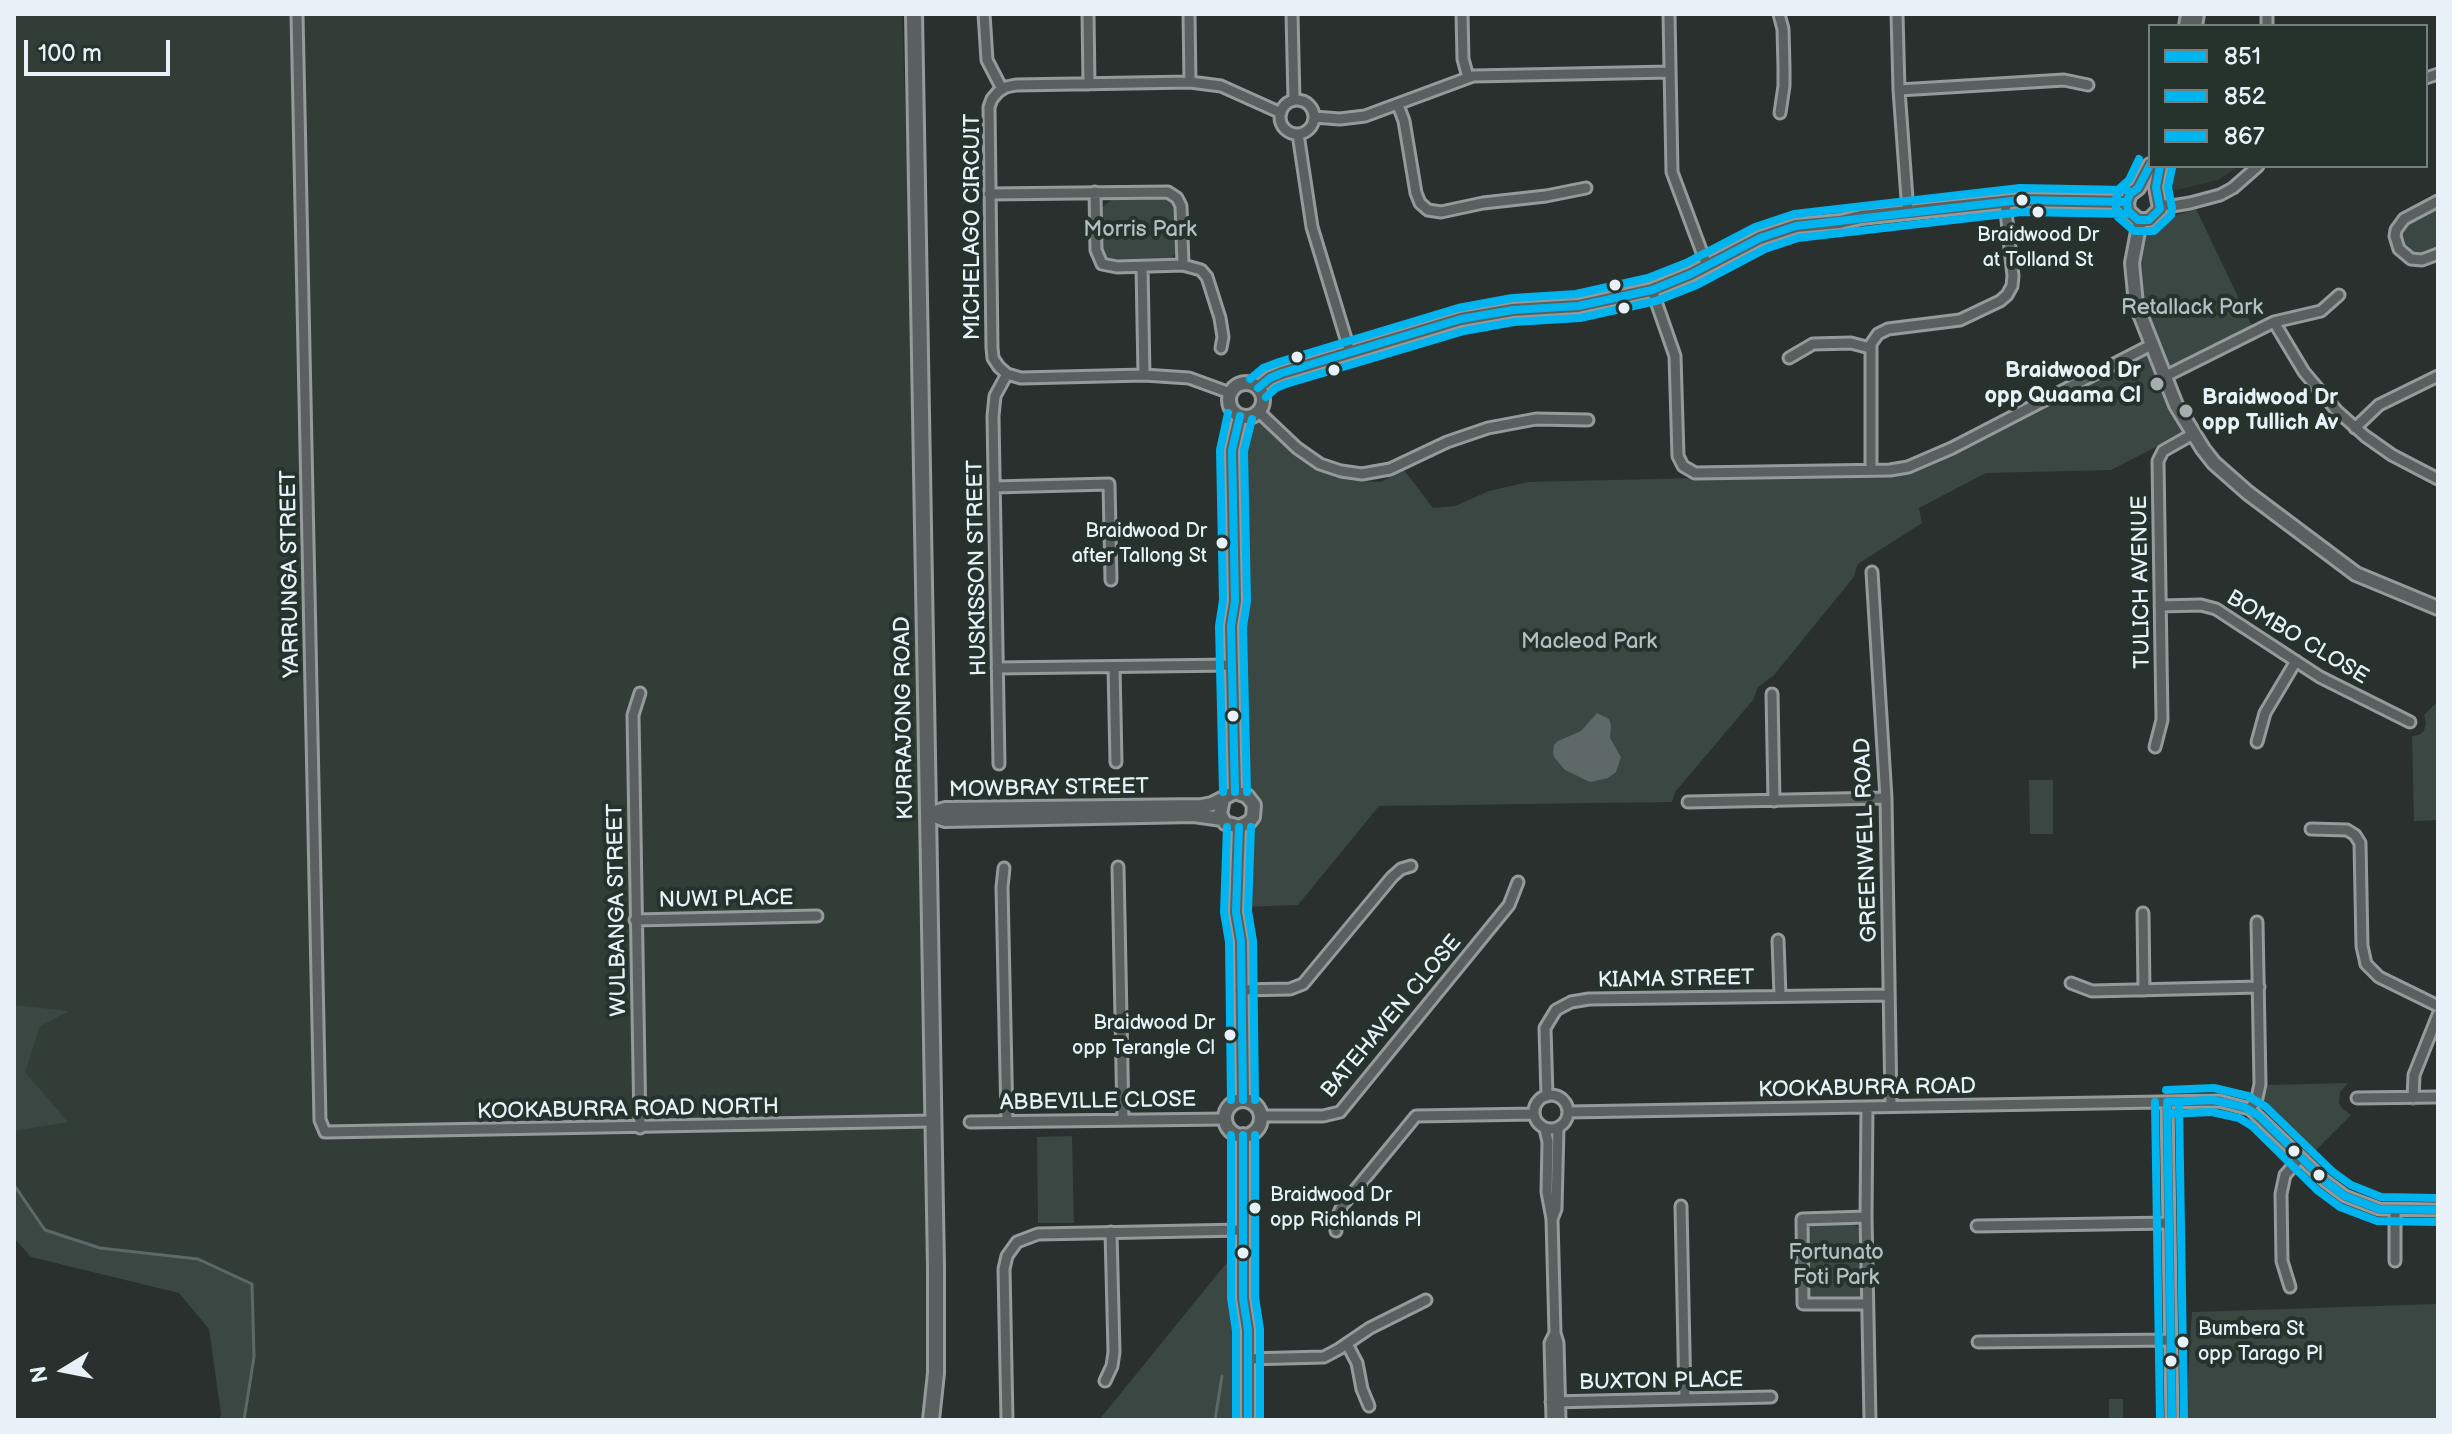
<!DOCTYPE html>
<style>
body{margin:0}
#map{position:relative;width:2452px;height:1434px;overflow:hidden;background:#29302d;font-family:"Balsamiq Sans",sans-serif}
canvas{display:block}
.frame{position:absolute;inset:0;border:16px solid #e8f1f8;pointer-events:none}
.legend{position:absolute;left:2148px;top:24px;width:280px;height:144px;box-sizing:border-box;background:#26332d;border:2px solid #747f7e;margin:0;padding:10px 14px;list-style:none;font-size:24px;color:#e8f1f8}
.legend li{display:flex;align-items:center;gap:16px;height:40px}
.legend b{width:40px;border:2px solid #747f7e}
.north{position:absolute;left:24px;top:1330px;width:80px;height:80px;-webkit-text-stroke:6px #26332d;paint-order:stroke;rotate:260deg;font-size:22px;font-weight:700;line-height:32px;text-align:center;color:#e8f1f8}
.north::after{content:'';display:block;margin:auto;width:28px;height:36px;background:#e8f1f8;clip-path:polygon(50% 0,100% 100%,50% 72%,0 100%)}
.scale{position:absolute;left:24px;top:40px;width:146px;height:36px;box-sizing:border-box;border:4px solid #e8f1f8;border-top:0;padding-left:10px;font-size:24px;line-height:28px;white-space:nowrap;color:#e8f1f8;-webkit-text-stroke:6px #26332d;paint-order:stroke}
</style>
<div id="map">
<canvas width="2452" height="1434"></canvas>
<div class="frame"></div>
<ul class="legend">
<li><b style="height:10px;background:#00b5ef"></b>851</li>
<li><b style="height:10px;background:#00b5ef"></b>852</li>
<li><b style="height:10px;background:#00b5ef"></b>867</li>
</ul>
<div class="north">N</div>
<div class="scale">100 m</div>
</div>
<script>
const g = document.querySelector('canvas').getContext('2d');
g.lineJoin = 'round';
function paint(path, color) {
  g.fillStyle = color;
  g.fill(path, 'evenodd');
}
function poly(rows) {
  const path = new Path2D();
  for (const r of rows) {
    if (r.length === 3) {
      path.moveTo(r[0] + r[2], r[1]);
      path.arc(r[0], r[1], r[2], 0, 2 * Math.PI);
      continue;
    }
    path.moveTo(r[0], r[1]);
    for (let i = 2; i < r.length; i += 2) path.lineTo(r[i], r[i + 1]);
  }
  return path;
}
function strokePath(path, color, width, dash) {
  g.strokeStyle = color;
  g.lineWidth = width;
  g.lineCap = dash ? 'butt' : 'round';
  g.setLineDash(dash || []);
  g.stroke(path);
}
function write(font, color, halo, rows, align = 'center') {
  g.font = font + ' "Balsamiq Sans",sans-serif';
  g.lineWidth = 8;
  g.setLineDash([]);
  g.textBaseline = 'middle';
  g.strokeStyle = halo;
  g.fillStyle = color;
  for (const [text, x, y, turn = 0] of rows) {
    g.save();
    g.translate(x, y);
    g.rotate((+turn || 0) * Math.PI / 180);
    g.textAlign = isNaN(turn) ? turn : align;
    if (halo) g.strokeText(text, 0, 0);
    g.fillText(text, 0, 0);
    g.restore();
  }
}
const built = poly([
 [14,14,902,14,929,814,931,1420,244,1420,254,1357,198,1259,100,1248,45,1230,14,1185],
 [2175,166,2239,166,2218,180,2178,190,2173,189,2170,182]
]);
const green = poly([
 [1168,198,1177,206,1177,251,1169,261,1113,262,1103,254,1103,207,1111,200],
 [2438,206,2438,248,2420,256,2404,250,2399,240,2403,226],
 [2196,209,2253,328,2169,371,2151,329,2140,290,2137,270,2142,243,2149,230,2160,220],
 [2147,354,2174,415,2185,432,2111,470,1986,473,1919,508,1922,523,1858,564,1853,578,1774,675,1758,687,1753,700,1675,792,1672,802,1379,806,1298,905,1244,907,1247,834,1256,823,1260,809,1256,797,1243,785,1238,651,1243,593,1240,435,1247,424,1258,420,1314,466,1352,481,1381,482,1404,470,1433,508,1455,506,1489,491,1528,482,1910,473],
 [2438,701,2438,820,2414,821,2412,736,2419,735,2424,731,2426,723,2424,715],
 [2029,780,2053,780,2053,834,2030,834],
 [14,1005,69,1011,40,1026,25,1072,68,1122,14,1131],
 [2348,1083,2340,1092,2339,1103,2342,1108,2351,1115,2308,1158,2266,1115,2262,1107,2266,1085],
 [1072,1136,1074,1223,1038,1223,1037,1137],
 [14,1182,15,1187,45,1230,100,1248,198,1259,252,1284,254,1357,244,1420,219,1420,221,1414,209,1329,179,1293,31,1257,14,1238],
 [1813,1224,1853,1224,1863,1230,1863,1297,1859,1300,1810,1300,1809,1297,1806,1231],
 [1233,1255,1235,1420,1099,1420],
 [2438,1304,2438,1420,2185,1420,2192,1312],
 [2109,1399,2123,1399,2123,1420,2109,1420]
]);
const water = poly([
 [1597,713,1609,719,1611,726,1610,738,1621,757,1616,772,1608,778,1590,782,1565,770,1554,757,1553,752,1554,745,1558,741,1581,731]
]);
const stream = poly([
 [14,1185,45,1230,100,1248,198,1259,252,1284,254,1357,244,1420],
 [1215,1420,1222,1376]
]);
const minor = poly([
 [297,14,320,1120,325,1132,933,1121],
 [984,14,987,60,1002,89],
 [1088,14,1089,84],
 [1189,14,1190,82],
 [1292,14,1294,100],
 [1462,14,1463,59,1468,77],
 [1669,14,1672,172,1707,266],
 [1779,14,1783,29,1784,67,1784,86,1780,113],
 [1897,14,1899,90,1908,212],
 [2267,14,2267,26],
 [2426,78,2438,74],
 [1899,90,2064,80,2088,85],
 [1297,117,17],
 [1398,105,1404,121,1416,193,1420,203,1428,210,1441,212,1483,203,1546,196,1586,188],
 [1314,117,1340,119,1365,116,1473,76,1670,72],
 [1298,134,1312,227,1350,352],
 [1095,192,1096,250,1102,264,1117,267,1183,265,1201,270,1207,277,1220,318,1223,337,1221,348],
 [989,194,1168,192,1177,198,1181,206,1183,265],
 [2438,201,2404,219,2396,230,2395,236,2399,249,2411,259,2422,260,2438,254],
 [2160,204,2172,206,2190,203,2220,195,2233,188,2258,166],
 [1142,267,1144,375],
 [1652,290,1675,356,1678,456,1683,466,1695,473,1890,470,1908,467,1952,448,2151,345],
 [2274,322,2304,372,2337,411,2365,436,2392,455,2438,479],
 [1789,358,1813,344,1851,343,1870,348],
 [2164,377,2274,322,2321,311,2339,295],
 [1230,393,1189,378,1144,375,1021,378,1007,374,999,367,993,358,992,348,989,107,992,99,998,92,1006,87,1016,85,1190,82,1221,86,1281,113],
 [1258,411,1297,448,1320,464,1341,471,1362,474,1390,469,1447,442,1488,428,1536,419,1588,420],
 [2355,428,2379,405,2438,376],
 [1871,470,1871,344,1878,334,1888,329,1960,320,2000,301,2007,295,2012,286,2013,276,2005,202],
 [994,487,1109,484,1111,580],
 [1872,572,1886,798,1891,1106],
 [2160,606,2201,605,2216,609,2320,677,2410,722],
 [1114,667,1116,762],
 [997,668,1233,665],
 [1772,694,1774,801],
 [2257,742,2265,713,2296,661],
 [2155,747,2162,720,2158,461,2163,451,2193,434],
 [999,764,993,416,995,396,1007,374],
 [1688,802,1886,798],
 [2311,829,2347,830,2355,835,2360,843,2362,946,2366,964,2379,977,2438,1006],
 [1118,867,1123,1119],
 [1004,868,1002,887,1007,1121],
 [2143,913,2144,990],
 [635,920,817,916],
 [1778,940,1780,996],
 [2071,983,2092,991,2259,987],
 [1240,990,1290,989,1303,984,1392,877,1401,869,1411,866],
 [1551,1112,17],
 [1547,1096,1545,1028,1556,1010,1571,1002,1589,999,1889,995],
 [2357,1098,2438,1097],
 [2413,1098,2414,1075,2438,1015],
 [2167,1102,2172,1420],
 [1867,1107,1866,1217,1870,1420],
 [2250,1109,2257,1098,2260,1084,2257,922],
 [1568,1112,2219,1101,2250,1109,2325,1181,2345,1196,2379,1209,2438,1210],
 [1261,1116,1323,1116,1340,1112,1509,905,1518,882],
 [970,1122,1226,1119],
 [640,1128,633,715,640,693],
 [1545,1129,1548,1142,1547,1192,1552,1219,1555,1333,1558,1343,1560,1420],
 [1681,1206,1685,1399],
 [2395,1210,2395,1261],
 [1866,1217,1802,1219,1803,1304,1867,1304],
 [1552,1219,1556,1209,1558,1128],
 [1977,1226,2169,1223],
 [1336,1231,1335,1222,1342,1206,1416,1116,1534,1114],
 [2290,1287,2282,1261,2281,1194,2285,1175,2300,1158],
 [1978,1342,2170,1340],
 [1347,1344,1357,1363,1362,1389,1369,1406],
 [1247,1359,1324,1357,1339,1349,1370,1328,1426,1300],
 [1105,1381,1112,1366,1114,1352,1111,1232],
 [1551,1402,1771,1397],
 [1007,1420,1004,1269,1007,1256,1017,1242,1038,1234,1243,1230],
 [1552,1420,1550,1343,1555,1333]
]);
const tertiary = poly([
 [2186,26,2188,14],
 [2195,26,2197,14],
 [2150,165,2138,188,2130,194,2127,202,2128,211,2138,220,2149,220,2160,209,2156,187,2160,166],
 [2140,221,2132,263,2136,304,2176,405,2203,449,2214,463,2248,493,2356,574,2438,608],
 [1246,400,17],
 [1258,388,1270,378,1282,373,1461,319,1513,310,1578,306,1652,290,1691,274,1760,238,1796,226,1840,222,1861,217,2021,200,2127,202],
 [1235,792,1231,626,1235,601,1232,450,1240,416],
 [929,814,945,809,1202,806,1212,804,1235,792,1247,796,1254,805,1253,817,1249,822,1239,827,1225,823,1220,814,1223,799],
 [929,814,945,820,1194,815,1222,819],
 [1239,827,1236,912,1241,941,1243,1100],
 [1243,1118,18],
 [1243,1135,1243,1298,1248,1330,1248,1420]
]);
const secondary = poly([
 [914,14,936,1267,936,1373,931,1420]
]);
const bus1 = poly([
 [2150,165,2138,188,2130,194,2127,202,2128,211,2138,220,2149,220,2160,209,2156,187,2160,166],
 [1258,388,1270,378,1282,373,1461,319,1513,310,1578,306,1652,290,1691,274,1760,238,1796,226,2021,200,2127,202],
 [1235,792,1231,626,1235,601,1232,450,1240,416],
 [1239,827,1236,912,1241,941,1243,1100],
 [2167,1102,2172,1420],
 [2167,1102,2213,1100,2244,1107,2259,1116,2325,1181,2345,1196,2379,1209,2438,1210],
 [1243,1135,1243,1298,1248,1330,1248,1420]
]);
const bus2 = poly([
 [2139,159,2129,180,2120,188,2115,201,2118,217,2134,231,2154,231,2171,215,2172,208,2168,187,2172,168],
 [1266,397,1276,388,1286,384,1464,331,1514,322,1580,318,1656,301,1697,285,1765,249,1798,238,2022,212,2127,214],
 [1247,792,1243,627,1247,601,1244,451,1252,419],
 [1227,827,1224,912,1229,942,1231,1100],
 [2155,1102,2160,1420],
 [2168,1114,2212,1112,2239,1118,2252,1126,2317,1190,2340,1207,2377,1221,2438,1222],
 [1231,1135,1231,1298,1236,1331,1236,1420]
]);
const bus3 = poly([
 [1250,379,1263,368,1279,362,1458,308,1512,298,1576,294,1648,278,1686,263,1755,227,1794,214,2020,188,2127,190],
 [1223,792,1219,626,1223,600,1220,450,1228,413],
 [1251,827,1248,911,1253,941,1255,1100],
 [2166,1090,2214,1088,2248,1096,2266,1107,2333,1172,2351,1185,2381,1197,2438,1198],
 [2179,1102,2184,1420],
 [1255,1135,1255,1297,1260,1329,1260,1420]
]);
const markers = [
 [2022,200,7,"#e8f1f8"],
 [2038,212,7,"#e8f1f8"],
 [1615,285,7,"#e8f1f8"],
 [1624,308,7,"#e8f1f8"],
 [1297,357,7,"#e8f1f8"],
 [1334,370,7,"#e8f1f8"],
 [2157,384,8,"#a5adb1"],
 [2186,411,8,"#a5adb1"],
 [1222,543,7,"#e8f1f8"],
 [1233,716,7,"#e8f1f8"],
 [1230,1035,7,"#e8f1f8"],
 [2294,1151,7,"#e8f1f8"],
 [2319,1175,7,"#e8f1f8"],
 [1255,1208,7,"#e8f1f8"],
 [1243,1253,7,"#e8f1f8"],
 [2183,1342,7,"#e8f1f8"],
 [2171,1361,7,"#e8f1f8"]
];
const busNames = [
 ["Braidwood Dr",2038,236,"center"],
 ["at Tolland St",2038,261,"center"],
 ["Braidwood Dr",1207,532],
 ["after Tallong St",1207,557],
 ["Braidwood Dr",1215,1024],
 ["opp Terangle Cl",1215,1049],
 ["Braidwood Dr",1270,1196,"left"],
 ["opp Richlands Pl",1270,1221,"left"],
 ["Bumbera St",2198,1330,"left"],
 ["opp Tarago Pl",2198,1355,"left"]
];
const streetNames = [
 ["MICHELAGO CIRCUIT",973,227,-90],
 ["HUSKISSON STREET",978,568,-91],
 ["YARRUNGA STREET",291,574,-91],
 ["TULICH AVENUE",2142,582,-91],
 ["BOMBO CLOSE",2297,638,31],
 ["KURRAJONG ROAD",905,718,-91],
 ["MOWBRAY STREET",1049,789,-1],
 ["GREENWELL ROAD",1867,840,-92],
 ["NUWI PLACE",726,900,-1],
 ["WULBANGA STREET",618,910,-91],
 ["KIAMA STREET",1676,980,-1],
 ["BATEHAVEN CLOSE",1392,1017,-50],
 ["KOOKABURRA ROAD",1867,1089,-1],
 ["ABBEVILLE CLOSE",1098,1102,-1],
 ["KOOKABURRA ROAD NORTH",628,1110,-1],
 ["BUXTON PLACE",1661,1382,-1]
];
const parkNames = [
 ["Morris Park",1140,230],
 ["Retallack Park",2192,308],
 ["Macleod Park",1589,642],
 ["Fortunato",1836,1253],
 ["Foti Park",1836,1278]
];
const poiNames = [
 ["Braidwood Dr",2141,371],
 ["opp Quaama Cl",2141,396],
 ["Braidwood Dr",2202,398,"left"],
 ["opp Tullich Av",2202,423,"left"]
];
paint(built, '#323d38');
paint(green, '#3b4743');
paint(water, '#5e6967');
strokePath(stream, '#5e6967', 3);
strokePath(minor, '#959a9a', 15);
strokePath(tertiary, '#959a9a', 18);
strokePath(secondary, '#959a9a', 20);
strokePath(minor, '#5a6060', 9);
strokePath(tertiary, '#5a6060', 12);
strokePath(secondary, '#5a6060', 14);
strokePath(bus1, '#00b5ef', 8);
strokePath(bus2, '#00b5ef', 8);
strokePath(bus3, '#00b5ef', 8);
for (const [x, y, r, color] of markers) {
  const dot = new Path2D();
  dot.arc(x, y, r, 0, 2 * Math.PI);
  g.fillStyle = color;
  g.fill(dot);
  strokePath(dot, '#26332d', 3);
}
write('20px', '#e8f1f8', '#26332d', busNames, 'right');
write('22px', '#e8f1f8', '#26332d', streetNames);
write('22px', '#b5bfc3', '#26332d', parkNames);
write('bold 22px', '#e8f1f8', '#26332d', poiNames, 'right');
</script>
